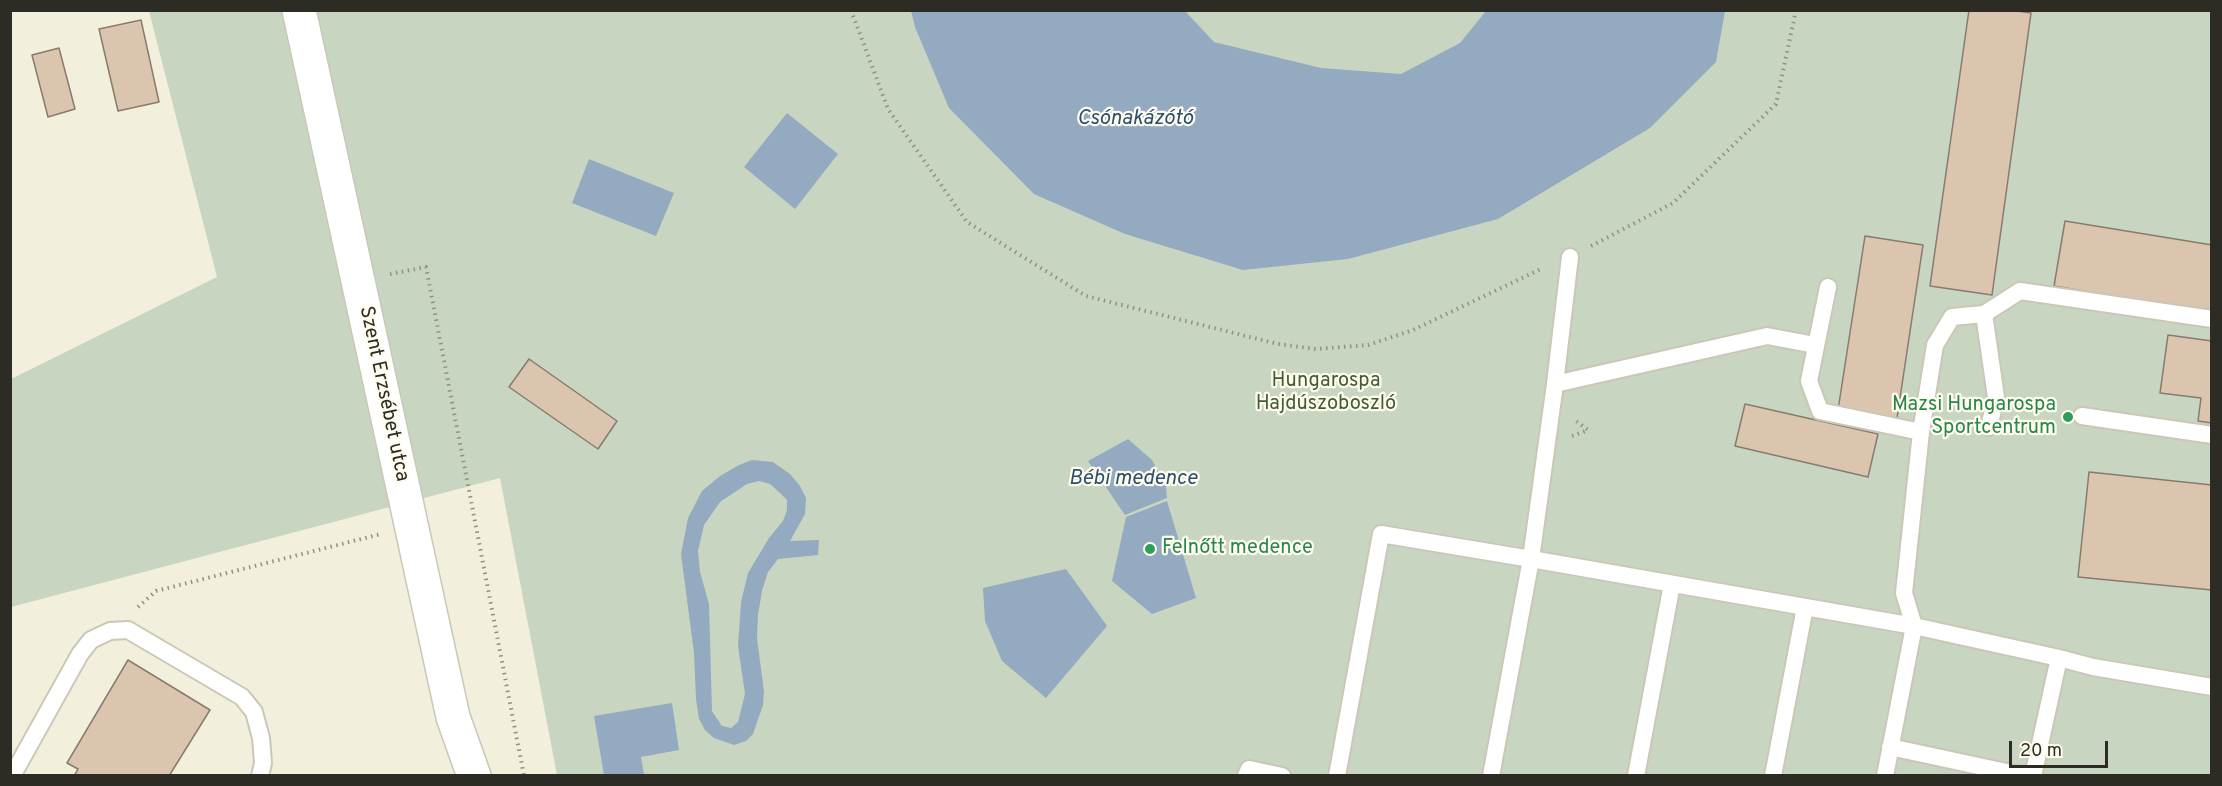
<!DOCTYPE html>
<meta charset="utf-8">
<style>
body{margin:0}
#map{position:relative;width:2222px;height:786px;overflow:hidden;background:#f2efdd;font-family:Overpass,sans-serif}
canvas{display:block}
.frame{position:absolute;inset:0;border:12px solid #2c2b24;pointer-events:none}
.scale{position:absolute;left:2009px;top:741px;width:99px;height:27px;box-sizing:border-box;border:3px solid #2c2b24;border-top:0;padding-left:8px;font-size:18px;line-height:21px;white-space:nowrap;color:#2c2b24;-webkit-text-stroke:4px #fffcee;paint-order:stroke}
</style>
<div id="map">
<canvas width="2222" height="786"></canvas>
<div class="frame"></div>
<div class="scale">20 m</div>
</div>
<script>
const g = document.querySelector('canvas').getContext('2d');
g.lineJoin = 'round';
function paint(path, color) {
  g.fillStyle = color;
  g.fill(path, 'evenodd');
}
function poly(rows) {
  const path = new Path2D();
  for (const r of rows) {
    path.moveTo(r[0], r[1]);
    for (let i = 2; i < r.length; i += 2) path.lineTo(r[i], r[i + 1]);
  }
  return path;
}
function strokePath(path, color, width, dash) {
  g.strokeStyle = color;
  g.lineWidth = width;
  g.lineCap = dash ? 'butt' : 'round';
  g.setLineDash(dash || []);
  g.stroke(path);
}
function write(font, color, halo, rows, align = 'center') {
  g.font = font + ' Overpass,sans-serif';
  g.lineWidth = 4.5;
  g.setLineDash([]);
  g.textBaseline = 'middle';
  g.strokeStyle = halo;
  g.fillStyle = color;
  for (const [text, x, y, turn = 0] of rows) {
    g.save();
    g.translate(x, y);
    g.rotate((+turn || 0) * Math.PI / 180);
    g.textAlign = isNaN(turn) ? turn : align;
    if (halo) g.strokeText(text, 0, 0);
    g.fillText(text, 0, 0);
    g.restore();
  }
}
const green = poly([
 [149,11,2211,11,2211,775,557,775,500,478,11,607,11,379,217,277]
]);
const water = poly([
 [911,11,1185,11,1214,42,1321,68,1401,74,1460,43,1486,11,1725,11,1716,62,1650,128,1498,219,1348,259,1243,270,1125,234,1034,194,949,108,915,27],
 [787,113,838,154,795,209,744,167],
 [589,159,674,193,656,236,572,203],
 [1128,439,1152,460,1166,486,1167,498,1125,515,1088,461],
 [752,460,773,462,790,474,800,486,806,498,805,514,790,541,819,540,818,555,778,559,768,572,762,591,758,615,757,638,764,692,763,705,753,734,746,741,734,745,714,738,705,730,699,719,696,699,694,653,681,554,688,518,702,491,720,476,739,465],
 [759,481,770,484,780,493,787,500,787,510,783,521,769,538,748,573,741,602,738,646,745,694,738,722,731,728,722,726,712,711,709,604,700,572,698,551,704,525,720,502,747,484],
 [1167,501,1196,598,1152,614,1112,581,1126,517],
 [1066,569,1107,626,1046,698,1002,661,985,621,983,588],
 [672,703,679,750,641,757,644,775,604,775,594,716]
]);
const building = poly([
 [1969,10,2010,10,2031,13,1992,295,1930,286,1969,10],
 [141,20,159,102,118,111,99,29,141,20],
 [59,48,75,109,48,117,32,55,59,48],
 [2065,221,2212,245,2212,313,2054,286,2065,221],
 [1865,236,1923,245,1897,418,1838,410,1865,236],
 [2168,335,2212,341,2212,423,2198,421,2201,398,2160,393,2168,335],
 [529,359,617,421,598,449,509,387,529,359],
 [1745,404,1878,434,1868,477,1735,446,1745,404],
 [2089,472,2212,485,2212,590,2078,577,2089,472],
 [128,660,210,710,169,776,74,776,78,769,67,763,128,660]
]);
const path = poly([
 [851,10,888,109,967,222,1086,296,1278,344,1316,349,1368,345,1413,330,1543,268],
 [1591,246,1673,203,1776,104,1796,10],
 [390,274,426,267,524,776],
 [1572,436,1588,430,1576,421],
 [138,607,156,591,381,534]
]);
const lane = poly([
 [1570,257,1555,384,1531,559,1914,626,1885,776],
 [1828,287,1809,381,1820,411,1921,432],
 [1984,314,1996,397,1989,427],
 [1555,384,1767,336,1815,345],
 [2082,416,2212,435],
 [2059,658,2093,667,2212,687],
 [1890,747,2025,776],
 [12,776,80,654,91,640,110,631,128,630,242,697,254,712,261,738,263,763,260,776],
 [1246,776,1249,769,1282,776],
 [1337,776,1381,534,1531,559,1491,776],
 [1636,776,1672,584],
 [1773,776,1805,607],
 [2033,776,2059,658,1914,626,1904,593,1921,432,1935,345,1952,317,1984,314,2020,291,2212,319]
]);
const street = poly([
 [299,10,453,717,474,776]
]);
const markers = [
 [2068,417,6,"#2e9e5b"],
 [1150,549,6,"#2e9e5b"]
];
const parkNames = [
 ["Hungarospa",1326,382],
 ["Hajdúszoboszló",1326,405]
];
const streetNames = [
 ["Szent Erzsébet utca",383,394,78]
];
const leisureNames = [
 ["Mazsi Hungarospa",2056,406],
 ["Sportcentrum",2056,429],
 ["Felnőtt medence",1162,549,"left"]
];
const waterNames = [
 ["Csónakázótó",1135,120],
 ["Bébi medence",1133,480]
];
paint(green, '#c8d6c1');
paint(water, '#94aac0');
paint(building, '#dcc5af');
strokePath(building, '#877b6e', 1.5);
strokePath(lane, '#cac7b6', 20);
strokePath(street, '#cac7b6', 36);
strokePath(path, '#939184', 4, [1.5, 4.5]);
strokePath(lane, '#fff', 16);
strokePath(street, '#fff', 33);
for (const [x, y, r, color] of markers) {
  const dot = new Path2D();
  dot.arc(x, y, r, 0, 2 * Math.PI);
  g.fillStyle = color;
  g.fill(dot);
  strokePath(dot, '#fffcee', 2);
}
write('20px', '#425c33', '#fffcee', parkNames);
write('20px', '#2c2b24', '#fffcee', streetNames);
write('20px', '#27864d', '#fffcee', leisureNames, 'right');
write('italic 21px', '#2a5071', '#fffcee', waterNames);
</script>
